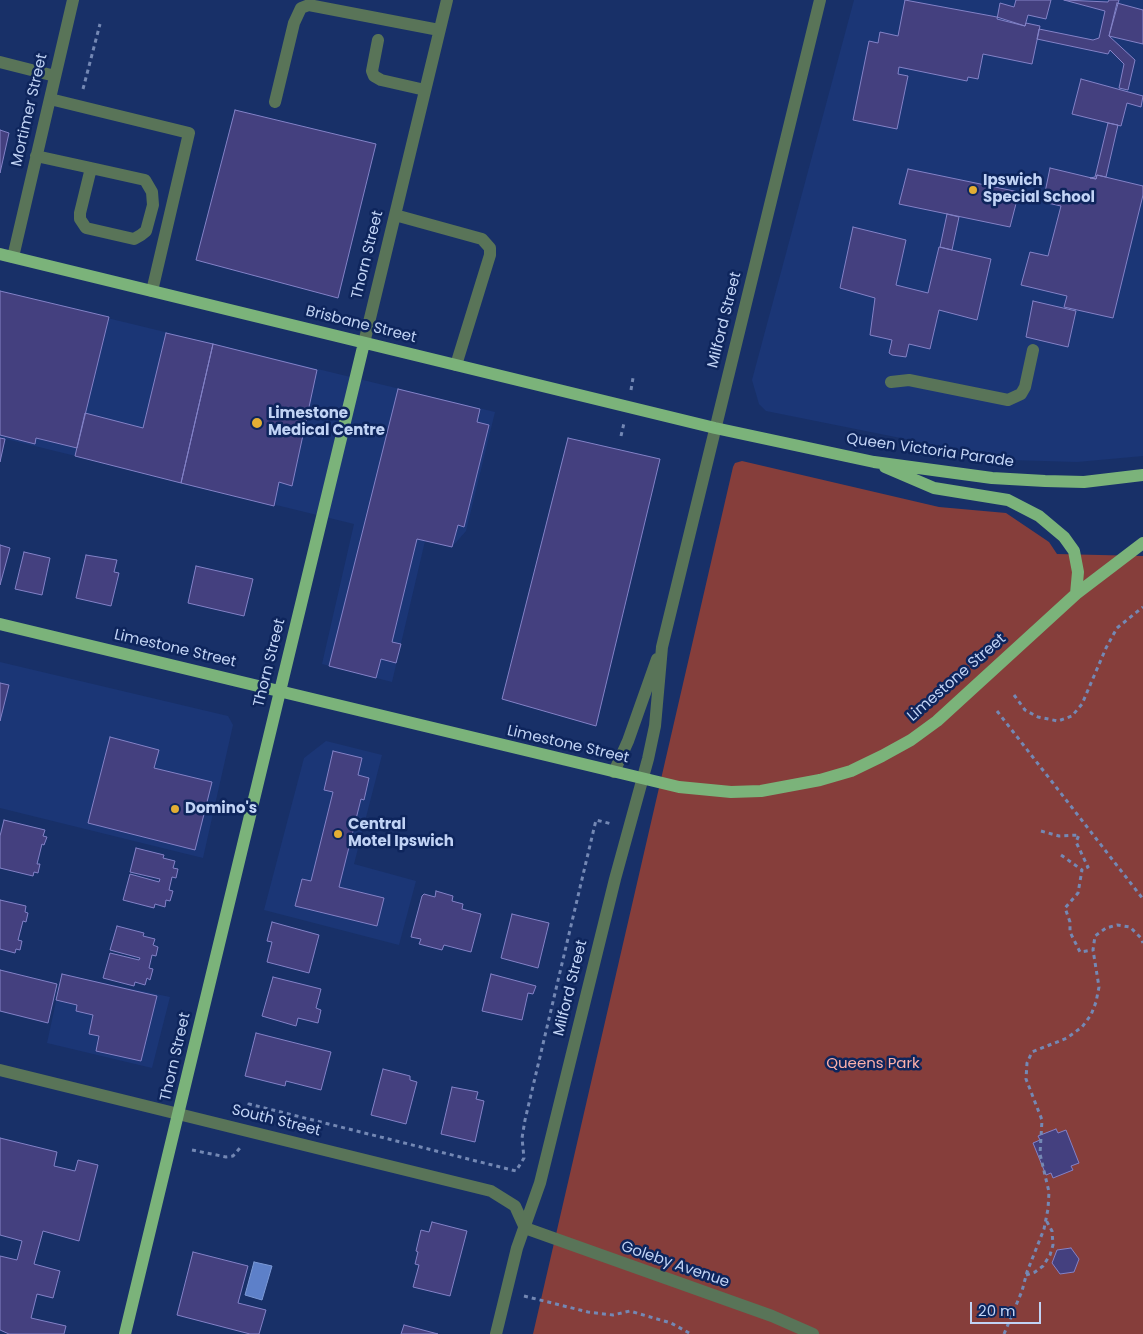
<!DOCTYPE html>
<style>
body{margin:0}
#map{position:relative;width:1143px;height:1334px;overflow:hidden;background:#183068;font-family:Poppins,sans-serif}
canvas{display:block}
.scale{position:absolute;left:970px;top:1302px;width:71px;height:22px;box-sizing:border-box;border:2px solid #c1d3f5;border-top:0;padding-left:6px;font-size:15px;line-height:18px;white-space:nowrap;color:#c1d3f5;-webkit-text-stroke:4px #0e255c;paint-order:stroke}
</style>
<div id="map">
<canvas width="1143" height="1334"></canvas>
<div class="scale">20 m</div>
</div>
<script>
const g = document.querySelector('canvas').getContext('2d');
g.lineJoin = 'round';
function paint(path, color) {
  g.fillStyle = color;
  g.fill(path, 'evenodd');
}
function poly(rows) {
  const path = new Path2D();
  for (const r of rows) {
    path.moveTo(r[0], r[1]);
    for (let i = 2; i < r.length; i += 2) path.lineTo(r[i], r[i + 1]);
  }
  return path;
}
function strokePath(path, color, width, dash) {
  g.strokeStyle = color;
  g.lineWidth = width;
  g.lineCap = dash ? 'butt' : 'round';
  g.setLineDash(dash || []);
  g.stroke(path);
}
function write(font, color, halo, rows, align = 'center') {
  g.font = font + ' Poppins,sans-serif';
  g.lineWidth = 5;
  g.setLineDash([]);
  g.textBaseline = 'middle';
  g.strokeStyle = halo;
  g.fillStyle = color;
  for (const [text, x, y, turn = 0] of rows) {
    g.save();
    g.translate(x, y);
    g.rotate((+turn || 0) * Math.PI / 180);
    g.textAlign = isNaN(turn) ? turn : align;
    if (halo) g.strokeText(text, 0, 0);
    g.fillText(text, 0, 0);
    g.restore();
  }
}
const built = poly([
 [854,0,1143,0,1143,456,1077,462,1010,460,766,411,759,404,752,380],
 [0,292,495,412,466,531,452,547,425,541,392,682,322,664,354,524,6,439,0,462],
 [0,662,228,716,233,725,203,858,0,808],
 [326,741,382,755,354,864,416,881,399,945,264,910,304,758],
 [62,974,170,997,152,1068,47,1043]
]);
const green = poly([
 [742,461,939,507,1006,513,1049,542,1057,554,1143,556,1143,1334,533,1334,733,467,735,463]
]);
const water = poly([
 [254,1262,272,1266,262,1300,245,1295,254,1262]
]);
const building = poly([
 [905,0,997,17,1025,26,1026,23,1040,26,1032,64,983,54,978,79,968,77,967,81,899,67,898,74,908,76,897,129,853,120,869,41,878,43,880,32,898,36,905,0],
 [1016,0,1051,0,1046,19,1028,15,1025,26,997,19,1000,3,1014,7,1016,0],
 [1064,0,1108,2,1109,0,1119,0,1109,36,1135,60,1128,90,1119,88,1124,64,1110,50,1108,54,1037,39,1039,29,1093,40,1099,38,1105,11,1064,0],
 [1117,3,1143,10,1143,44,1109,36,1117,3],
 [1081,79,1143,96,1141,107,1127,103,1121,126,1072,114,1081,79],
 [235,110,376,144,338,298,196,260,235,110],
 [1108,123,1118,125,1106,177,1097,175,1096,179,1090,178,1095,177,1108,123],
 [0,130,9,133,0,173,0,130],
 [1050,168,1096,179,1097,175,1143,186,1143,195,1113,318,1064,307,1067,296,1021,285,1030,252,1048,256,1061,206,1043,202,1050,168],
 [908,169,1019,192,1010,227,899,204,908,169],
 [947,214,959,217,952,250,940,247,947,214],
 [853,227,906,240,896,285,928,293,939,247,991,259,977,320,939,310,930,349,909,344,906,357,892,355,889,353,892,340,870,335,875,298,840,288,853,227],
 [0,291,109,317,77,448,36,438,35,444,0,435,0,291],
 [1033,301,1076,311,1068,347,1026,337,1033,301],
 [166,333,213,344,181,483,75,456,85,413,143,428,166,333],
 [213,344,317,370,292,486,279,482,274,506,181,483,213,344],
 [398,389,480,409,477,422,489,425,464,527,458,525,452,547,417,539,392,642,401,644,396,663,381,659,376,678,329,666,398,389],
 [0,438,5,439,0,462,0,438],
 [568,438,660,459,596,726,502,699,568,438],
 [0,545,10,548,0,585,0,545],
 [24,552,50,558,42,595,15,589,24,552],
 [86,555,117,560,114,572,119,573,111,606,76,598,86,555],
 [196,566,253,579,244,616,188,603,196,566],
 [0,683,9,685,0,721,0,683],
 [110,737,159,750,154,768,212,782,195,850,88,823,110,737],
 [333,751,362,758,358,775,369,778,364,800,361,799,339,887,384,898,377,926,295,906,302,879,311,881,333,792,324,790,333,751],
 [4,820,45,830,43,836,47,837,44,845,42,844,37,864,40,864,38,873,34,872,33,876,0,868,0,836,4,820],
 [136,848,164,855,163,858,175,861,173,868,178,869,176,878,172,877,169,890,173,891,170,901,166,900,165,907,155,904,154,908,123,900,130,874,159,882,160,879,130,872,136,848],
 [436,891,453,896,452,901,463,904,462,909,481,914,471,952,444,945,442,950,419,944,421,939,411,937,422,896,424,894,435,897,436,891],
 [0,900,26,906,25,912,28,913,26,922,23,921,18,940,22,941,20,950,16,949,15,953,0,949,0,900],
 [512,914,549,923,538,968,501,958,512,914],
 [272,922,319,935,309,973,267,962,272,942,267,941,272,922],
 [117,926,144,933,143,936,155,939,153,945,158,947,156,956,152,955,149,968,153,969,150,980,147,978,145,985,135,982,134,986,103,978,110,953,139,960,140,958,110,950,117,926],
 [0,970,57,984,48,1023,0,1011,0,970],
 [62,974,157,996,141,1061,96,1051,99,1036,89,1034,93,1015,76,1011,77,1005,56,1000,62,974],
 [491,974,536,986,533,994,528,993,522,1020,482,1011,491,974],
 [273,977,321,989,316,1008,321,1010,318,1023,298,1018,296,1026,262,1016,273,977],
 [256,1033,331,1052,321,1090,286,1081,285,1086,245,1076,256,1033],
 [383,1069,410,1076,410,1080,417,1082,406,1124,371,1115,383,1069],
 [452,1087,478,1092,476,1099,484,1101,475,1142,441,1134,452,1087],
 [1056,1129,1058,1133,1066,1130,1079,1163,1071,1166,1073,1170,1053,1178,1051,1173,1046,1175,1033,1143,1040,1140,1038,1136,1056,1129],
 [0,1138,57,1152,54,1166,75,1171,78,1160,98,1165,79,1241,43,1231,34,1264,60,1271,53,1298,37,1294,31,1318,66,1326,64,1334,9,1334,0,1330,0,1256,17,1260,22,1241,0,1235,0,1138],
 [432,1222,467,1231,450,1296,413,1287,419,1265,415,1264,418,1252,416,1251,421,1230,429,1232,432,1222],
 [1071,1248,1079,1259,1074,1272,1060,1274,1052,1263,1057,1250,1071,1248],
 [193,1252,248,1266,238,1303,266,1310,259,1334,250,1334,177,1315,193,1252],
 [404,1325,438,1334,401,1334,404,1325]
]);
const path = poly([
 [83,89,100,24],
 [631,390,633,378],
 [621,436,624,423],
 [1014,695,1025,710,1038,717,1058,721,1072,716,1082,704,1106,648,1117,628,1143,607],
 [997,711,1143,899],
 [1041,831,1059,836,1079,835,1076,842,1088,867,1082,870],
 [1061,855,1082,870,1078,893,1065,908,1070,922,1070,932,1080,952,1093,950],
 [248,1113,249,1104,516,1171,524,1158,522,1138,525,1120,596,820,612,824],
 [192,1150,226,1157,233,1156,240,1148],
 [1026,1275,1035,1272,1043,1266,1050,1255,1053,1245,1052,1231,1046,1220],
 [524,1296,588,1312,613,1315,630,1311,671,1323,691,1334],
 [1004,1334,1022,1291,1027,1272,1044,1229,1048,1209,1049,1192,1040,1154,1042,1120,1026,1079,1027,1063,1032,1052,1067,1038,1082,1027,1091,1015,1096,1002,1099,987,1093,950,1095,936,1106,928,1117,925,1130,927,1141,938,1143,943]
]);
const minor = poly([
 [378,40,372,71,374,76,381,80,425,90],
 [0,62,55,76],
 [50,99,189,133,152,291],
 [275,102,294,23,301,8,309,5,439,30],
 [36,156,91,168,145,180,152,192,153,205,146,231,141,235,134,239,86,228,80,219,80,213,91,168],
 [395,215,482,239,490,248,490,255,456,365],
 [13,257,73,0],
 [364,343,447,0],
 [891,382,909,380,1008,400,1021,394,1025,387,1033,350],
 [614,772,628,741,657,659],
 [0,1070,491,1191,515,1206,525,1228],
 [525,1228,772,1316,813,1334],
 [496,1334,517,1248,540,1183,615,879,648,759,655,726,662,647,820,0]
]);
const major = poly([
 [0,254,715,428,874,462,992,478,1045,481,1084,482,1143,475],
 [885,467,934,488,1008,500,1039,516,1064,537,1074,551,1078,572,1076,594],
 [0,624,679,787,731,792,761,791,820,780,851,771,882,756,911,740,937,721,1076,594,1143,543],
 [125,1334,364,343]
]);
const markers = [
 [973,190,5,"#e2ae34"],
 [257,423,6,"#e2ae34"],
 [175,809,5,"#e2ae34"],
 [338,834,5,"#e2ae34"]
];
const streetNames = [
 ["Mortimer Street",30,110,-77],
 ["Thorn Street",368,255,-76],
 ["Milford Street",725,320,-76],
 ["Brisbane Street",361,325,14],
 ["Queen Victoria Parade",930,451,8],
 ["Limestone Street",175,649,13],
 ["Thorn Street",270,663,-76],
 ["Limestone Street",957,678,-41],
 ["Limestone Street",568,745,13],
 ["Milford Street",571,988,-76],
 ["Thorn Street",176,1057,-77],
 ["South Street",276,1121,14],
 ["Goleby Avenue",675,1265,19]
];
const poiNames = [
 ["Ipswich",983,181],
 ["Special School",983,198],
 ["Limestone",268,414],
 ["Medical Centre",268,431],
 ["Domino's",185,809],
 ["Central",348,825],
 ["Motel Ipswich",348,842]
];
const parkNames = [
 ["Queens Park",873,1064]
];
paint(built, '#1b3676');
paint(green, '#863e3b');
paint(water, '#5d80c9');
strokePath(water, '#7b99d6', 1);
paint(building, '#44407f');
strokePath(building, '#8382c7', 1);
strokePath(path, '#7488b4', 3, [4, 4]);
strokePath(minor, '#597458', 12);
strokePath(major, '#7bb37a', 12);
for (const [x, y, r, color] of markers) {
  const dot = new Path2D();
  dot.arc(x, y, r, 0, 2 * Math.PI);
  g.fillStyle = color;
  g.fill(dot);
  strokePath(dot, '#0e255c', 2);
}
write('15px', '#c1d3f5', '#0e255c', streetNames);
write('bold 15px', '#c1d3f5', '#0e255c', poiNames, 'left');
write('15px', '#fbb0aa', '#0e255c', parkNames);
</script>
